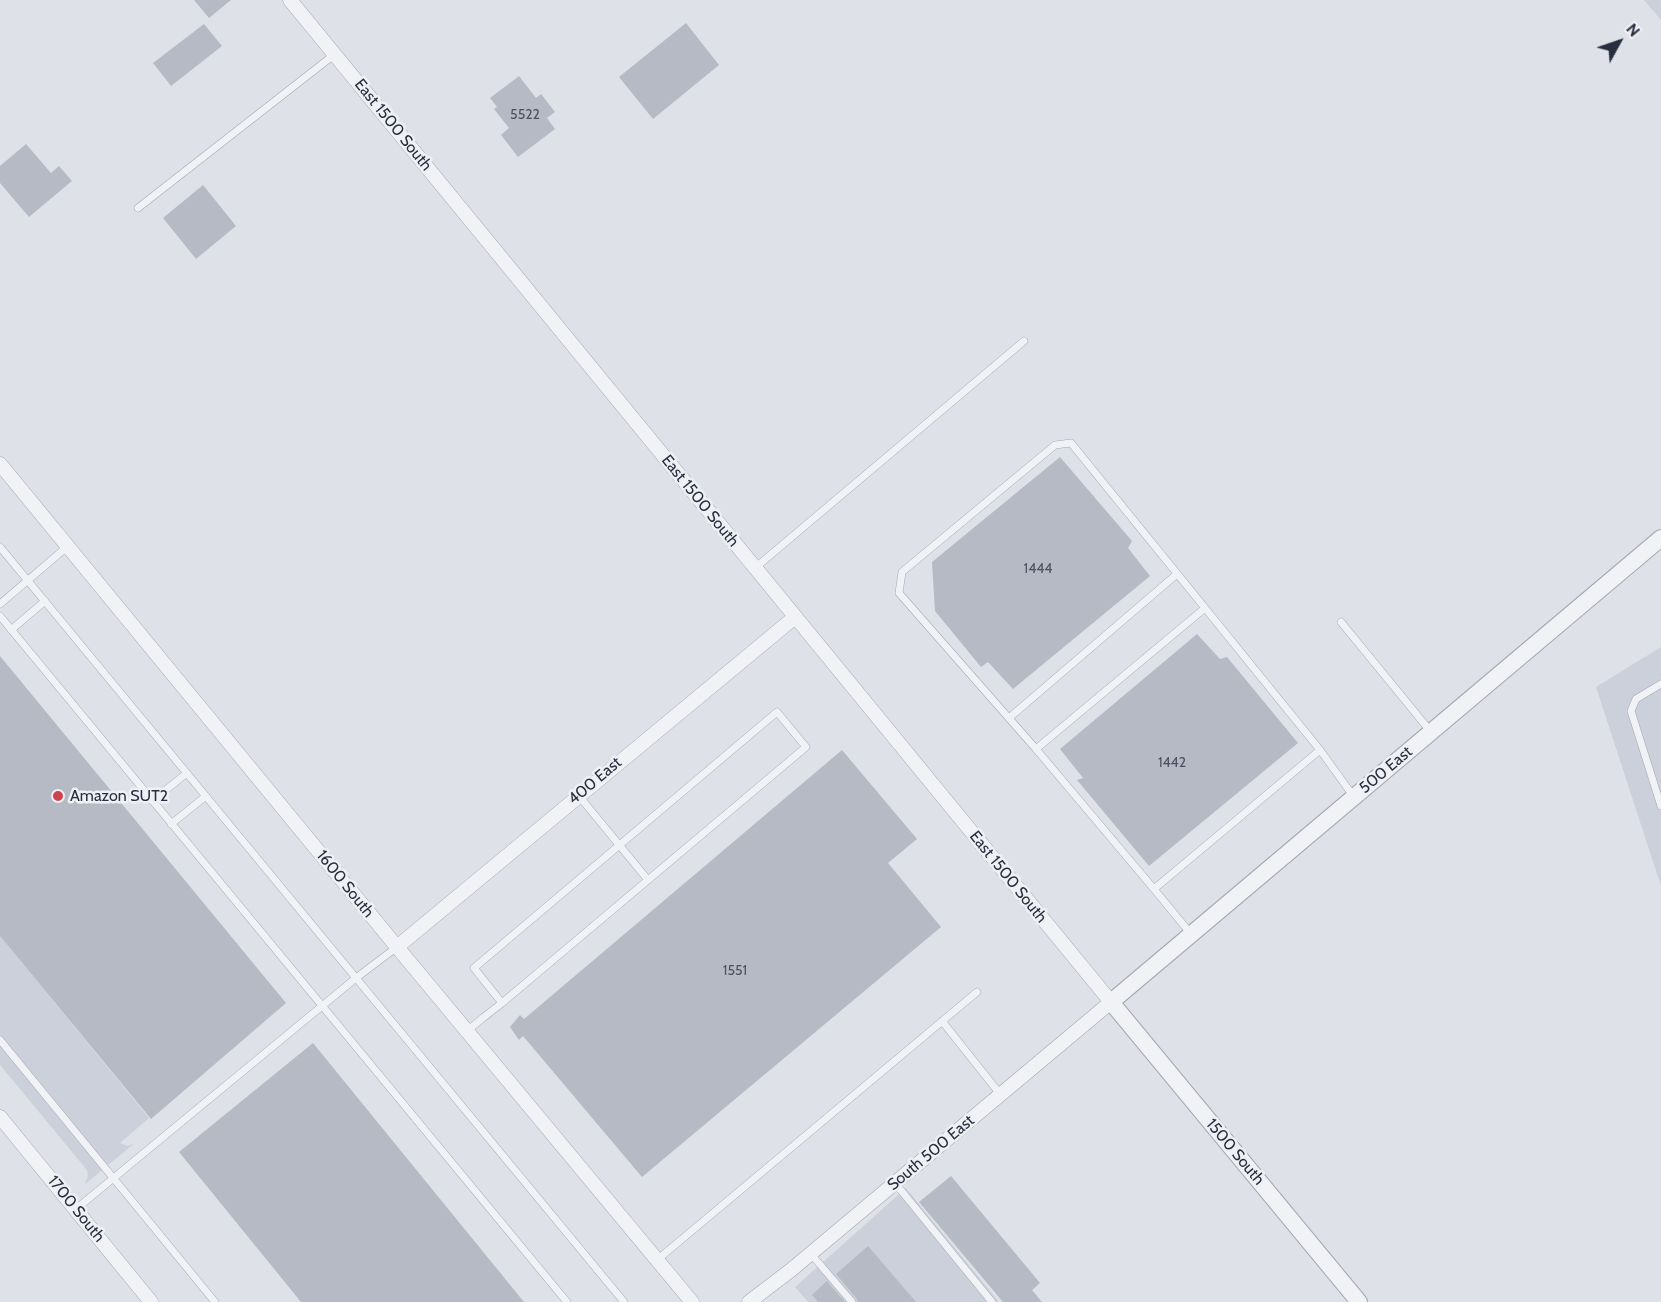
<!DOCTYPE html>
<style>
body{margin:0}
#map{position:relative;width:1661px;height:1302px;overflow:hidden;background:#dee1e8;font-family:Cabin,sans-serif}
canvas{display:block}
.north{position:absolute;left:1589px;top:12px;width:60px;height:60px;-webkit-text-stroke:4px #eef0f5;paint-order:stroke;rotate:50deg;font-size:16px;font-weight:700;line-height:24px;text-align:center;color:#272e3e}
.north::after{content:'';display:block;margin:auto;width:21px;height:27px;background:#272e3e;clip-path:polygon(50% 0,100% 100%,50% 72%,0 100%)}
</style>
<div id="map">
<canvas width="1661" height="1302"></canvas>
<div class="north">N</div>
</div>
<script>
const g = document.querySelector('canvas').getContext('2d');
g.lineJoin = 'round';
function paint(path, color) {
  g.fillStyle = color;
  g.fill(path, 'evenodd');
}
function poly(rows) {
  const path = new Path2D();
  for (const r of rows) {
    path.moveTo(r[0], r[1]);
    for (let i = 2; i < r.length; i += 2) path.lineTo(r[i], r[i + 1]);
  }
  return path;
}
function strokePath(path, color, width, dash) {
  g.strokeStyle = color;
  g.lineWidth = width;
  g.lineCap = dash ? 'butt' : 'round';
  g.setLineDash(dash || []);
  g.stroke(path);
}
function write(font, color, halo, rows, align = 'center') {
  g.font = font + ' Cabin,sans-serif';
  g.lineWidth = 5;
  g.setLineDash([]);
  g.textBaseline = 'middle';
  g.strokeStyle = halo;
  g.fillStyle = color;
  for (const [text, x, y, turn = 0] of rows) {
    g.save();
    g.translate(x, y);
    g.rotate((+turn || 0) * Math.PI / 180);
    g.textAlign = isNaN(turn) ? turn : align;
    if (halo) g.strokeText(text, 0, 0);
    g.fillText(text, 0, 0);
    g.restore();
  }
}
const built = poly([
 [1644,0,1661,0,1661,20],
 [1661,647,1661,886,1596,687],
 [0,936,149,1118,120,1143,127,1146,135,1143,85,1184,88,1176,87,1170,0,1065],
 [906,1188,999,1302,808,1302,795,1287]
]);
const building = poly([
 [194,0,231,0,209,18],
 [686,23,719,65,653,119,619,77],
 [204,24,222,46,171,86,153,63],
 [519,76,536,98,541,94,555,112,547,118,555,129,518,157,501,135,509,128,494,109,497,107,490,98],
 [26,144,51,173,59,166,72,181,29,217,0,183,0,166],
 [203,185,236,226,196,259,163,218],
 [1060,457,1132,541,1128,548,1150,576,1013,689,988,662,981,667,935,611,932,562],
 [1197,634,1220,659,1227,657,1298,743,1149,866,1077,780,1083,778,1060,749],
 [0,656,286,1003,151,1119,0,936],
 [842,750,917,839,888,863,941,927,642,1177,523,1036,519,1040,510,1027,520,1015,524,1019],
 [313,1043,524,1302,301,1302,179,1152],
 [951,1176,1040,1283,1032,1290,1042,1302,1003,1302,919,1202],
 [868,1246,916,1302,858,1302,856,1298,836,1274],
 [827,1281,845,1302,818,1302,812,1295]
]);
const service = poly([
 [138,208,335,54],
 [0,547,356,978,397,947],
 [755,568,1024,341],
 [0,604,68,546],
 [0,616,567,1302],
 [1341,622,1431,732],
 [11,630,45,601],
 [1661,684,1636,699,1631,711,1661,806],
 [1009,718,1177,574],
 [1036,749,899,593,902,572,1055,445,1071,443,1205,608],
 [579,796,648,880],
 [152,801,187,773],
 [171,824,206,796],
 [1154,889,1036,749,1205,608,1320,750],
 [1191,934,1154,889,1320,750,1354,797],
 [942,1021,1000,1094],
 [467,1031,484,1017,502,1003,648,880,806,747,777,712,474,968,502,1003],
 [0,1040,215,1302],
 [895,1183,992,1302],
 [76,1209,356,978,624,1302],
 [811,1254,852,1302],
 [657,1260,977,992]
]);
const minor = poly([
 [290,0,1111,1002,791,1270,749,1302],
 [0,464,397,947,692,1302],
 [397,947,795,617],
 [0,1117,151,1302]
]);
const tertiary = poly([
 [1359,1302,1111,1002,1661,538]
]);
const markers = [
 [58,796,6,"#cd434f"]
];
const numberNames = [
 ["5522",525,115],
 ["1444",1038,569],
 ["1442",1172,763],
 ["1551",735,971]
];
const streetNames = [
 ["East 1500 South",393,125,51],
 ["East 1500 South",700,501,51],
 ["500 East",1386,770,-40],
 ["400 East",595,781,-40],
 ["East 1500 South",1008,877,51],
 ["1600 South",345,884,51],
 ["1500 South",1235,1152,50],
 ["South 500 East",931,1153,-40],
 ["1700 South",76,1209,51]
];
const poiNames = [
 ["Amazon SUT2",70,796]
];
paint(built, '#ccd0da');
paint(building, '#b5bac4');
strokePath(service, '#a3a8b2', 8);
strokePath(minor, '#a3a8b2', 15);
strokePath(tertiary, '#a3a8b2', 18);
strokePath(service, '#f1f2f6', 7);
strokePath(minor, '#f1f2f6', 14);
strokePath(tertiary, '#f1f2f6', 16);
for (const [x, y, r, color] of markers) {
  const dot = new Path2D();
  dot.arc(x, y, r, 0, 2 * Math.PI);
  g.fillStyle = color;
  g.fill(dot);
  strokePath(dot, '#eef0f5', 2);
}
write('14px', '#4a5160', null, numberNames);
write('16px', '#272e3e', '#eef0f5', streetNames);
write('16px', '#272e3e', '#eef0f5', poiNames, 'left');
</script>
